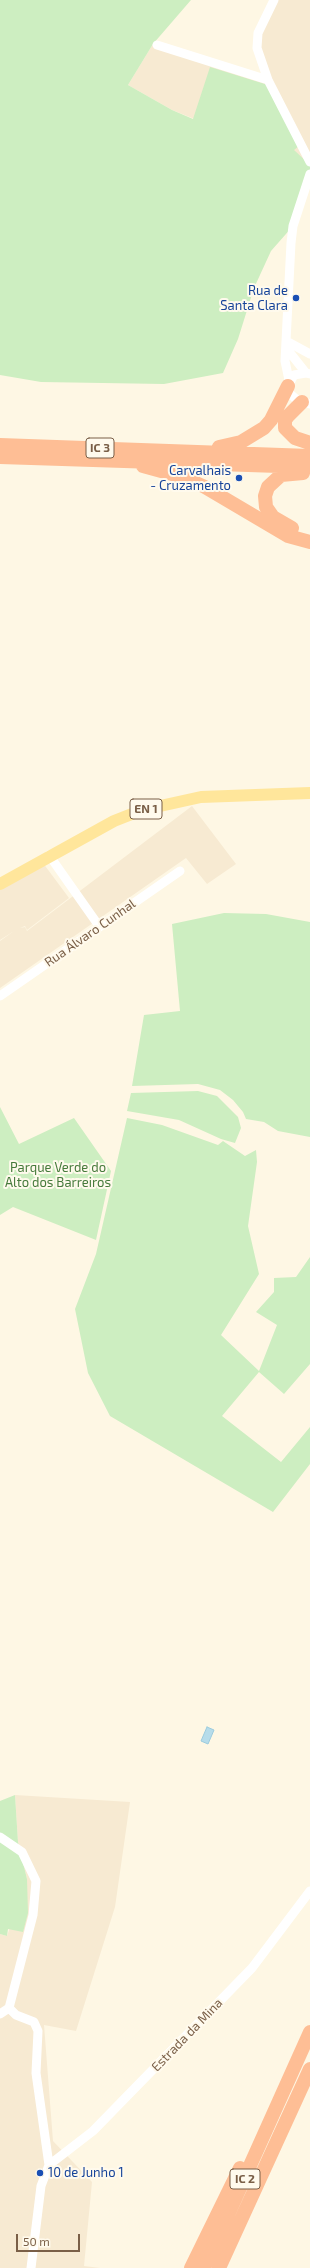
<!DOCTYPE html>
<meta charset="utf-8">
<style>
body{margin:0}
#map{position:relative;width:310px;height:2268px;overflow:hidden;background:#fef7e4;font-family:"Exo 2",sans-serif}
canvas{display:block}
.scale{position:absolute;left:16px;top:2234px;width:64px;height:18px;box-sizing:border-box;border:2px solid #7a5f47;border-top:0;padding-left:5px;font-size:12px;line-height:14px;white-space:nowrap;color:#7a5f47;-webkit-text-stroke:3px #fffaed;paint-order:stroke}
</style>
<div id="map">
<canvas width="310" height="2268"></canvas>
<div class="scale">50 m</div>
</div>
<script>
const g = document.querySelector('canvas').getContext('2d');
g.lineJoin = 'round';
function paint(path, color) {
  g.fillStyle = color;
  g.fill(path, 'evenodd');
}
function poly(rows) {
  const path = new Path2D();
  for (const r of rows) {
    path.moveTo(r[0], r[1]);
    for (let i = 2; i < r.length; i += 2) path.lineTo(r[i], r[i + 1]);
  }
  return path;
}
function strokePath(path, color, width, dash) {
  g.strokeStyle = color;
  g.lineWidth = width;
  g.lineCap = dash ? 'butt' : 'round';
  g.setLineDash(dash || []);
  g.stroke(path);
}
function write(font, color, halo, rows, align = 'center') {
  g.font = font + ' "Exo 2",sans-serif';
  g.lineWidth = 4;
  g.setLineDash([]);
  g.textBaseline = 'middle';
  g.strokeStyle = halo;
  g.fillStyle = color;
  for (const [text, x, y, turn = 0] of rows) {
    g.save();
    g.translate(x, y);
    g.rotate((+turn || 0) * Math.PI / 180);
    g.textAlign = isNaN(turn) ? turn : align;
    if (halo) g.strokeText(text, 0, 0);
    g.fillText(text, 0, 0);
    g.restore();
  }
}
const residential = poly([
 [274,0,310,0,310,165,172,110,128,85,153,44,267,79,257,48],
 [192,806,236,864,207,884,186,858,0,988,0,941,14,931,0,940,0,888,43,863,69,898,27,930,25,926,20,928,25,927,27,931],
 [15,1795,130,1802,115,1907,76,2031,44,2025,53,2141,92,2182,84,2266,100,2268,0,2268,0,1934,7,1936,27,1879,18,1842]
]);
const green = poly([
 [0,0,191,0,153,44,128,85,172,110,193,119,210,67,268,85,299,146,294,150,310,165,310,175,293,226,271,251,254,288,238,339,223,373,164,384,41,382,0,375],
 [224,913,266,914,310,922,310,1137,278,1131,264,1122,246,1119,243,1112,233,1100,220,1090,198,1084,132,1086,144,1015,180,1011,172,924],
 [198,1091,217,1096,238,1117,241,1128,235,1143,221,1139,179,1120,127,1111,131,1093],
 [0,1107,19,1144,74,1118,111,1171,96,1240,13,1207,0,1215],
 [127,1118,162,1125,218,1145,223,1141,245,1156,256,1150,257,1162,248,1226,259,1274,221,1335,259,1371,277,1325,256,1312,274,1292,274,1278,296,1277,310,1257,310,1364,284,1394,259,1372,222,1416,281,1462,310,1427,310,1464,273,1512,110,1416,88,1373,75,1309,96,1254],
 [15,1795,18,1842,27,1879,28,1913,23,1932,8,1929,7,1936,0,1934,0,1801]
]);
const water = poly([
 [207,1727,214,1730,208,1744,201,1741,207,1727]
]);
const minor = poly([
 [274,0,258,33,257,48,268,80,310,162],
 [157,45,268,80],
 [288,342,310,354],
 [287,349,306,373],
 [310,374,306,373,294,375,288,386,289,393,296,399,310,404],
 [289,380,285,361,291,243,293,226,310,174],
 [49,855,99,926],
 [0,996,180,871],
 [0,1837,22,1852,36,1881,33,1915,9,2008],
 [0,2014,9,2008,16,2015,34,2022,38,2031,36,2073,49,2165],
 [31,2268,41,2186,49,2165,93,2131,252,1968,310,1891]
]);
const major = poly([
 [0,884,114,821,142,810,201,797,310,793]
]);
const highway = poly([
 [302,402,289,415,285,420,285,428,295,438,310,443],
 [0,445,310,456],
 [219,447,241,442,264,428,271,420,288,386],
 [0,457,310,467],
 [143,466,183,477,205,487,288,536,310,542],
 [292,528,273,517,266,507,265,496,268,487,281,475,303,473],
 [191,2268,240,2168],
 [204,2268,310,2032],
 [219,2268,310,2069]
]);
const markers = [
 [296,298,4,"#1a4fb4"],
 [239,478,4,"#1a4fb4"],
 [40,2173,4,"#1a4fb4"]
];
const shields = [
 [100,448,28],
 [146,809,32],
 [245,2179,30]
];
const shieldNames = [
 ["IC 3",100,448],
 ["EN 1",146,809],
 ["IC 2",245,2179]
];
const transitNames = [
 ["Rua de",288,291],
 ["Santa Clara",288,306],
 ["Carvalhais",231,471],
 ["- Cruzamento",231,486],
 ["10 de Junho 1",48,2173,"left"]
];
const streetNames = [
 ["Rua Álvaro Cunhal",90,933,-35],
 ["Estrada da Mina",187,2035,-46]
];
const parkNames = [
 ["Parque Verde do",58,1168],
 ["Alto dos Barreiros",58,1183]
];
paint(residential, '#f7ead2');
paint(green, '#cdeec1');
paint(water, '#b6dcea');
strokePath(water, '#9bcbdd', 1);
strokePath(minor, '#fff', 9);
strokePath(major, '#ffe69b', 12);
strokePath(highway, '#febe95', 14);
for (const [x, y, r, color] of markers) {
  const dot = new Path2D();
  dot.arc(x, y, r, 0, 2 * Math.PI);
  g.fillStyle = color;
  g.fill(dot);
  strokePath(dot, '#fffaed', 1.5);
}
for (const [x, y, w] of shields) {
  const box = new Path2D();
  box.roundRect(x - w / 2, y - 10, w, 20, 3);
  g.fillStyle = '#fffaed';
  g.fill(box);
  strokePath(box, '#7a5f47', 1);
}
write('bold 12px', '#7a5f47', null, shieldNames);
write('13px', '#164399', '#fffaed', transitNames, 'right');
write('13px', '#7a5f47', '#fffaed', streetNames);
write('13px', '#467a3b', '#fffaed', parkNames);
</script>
